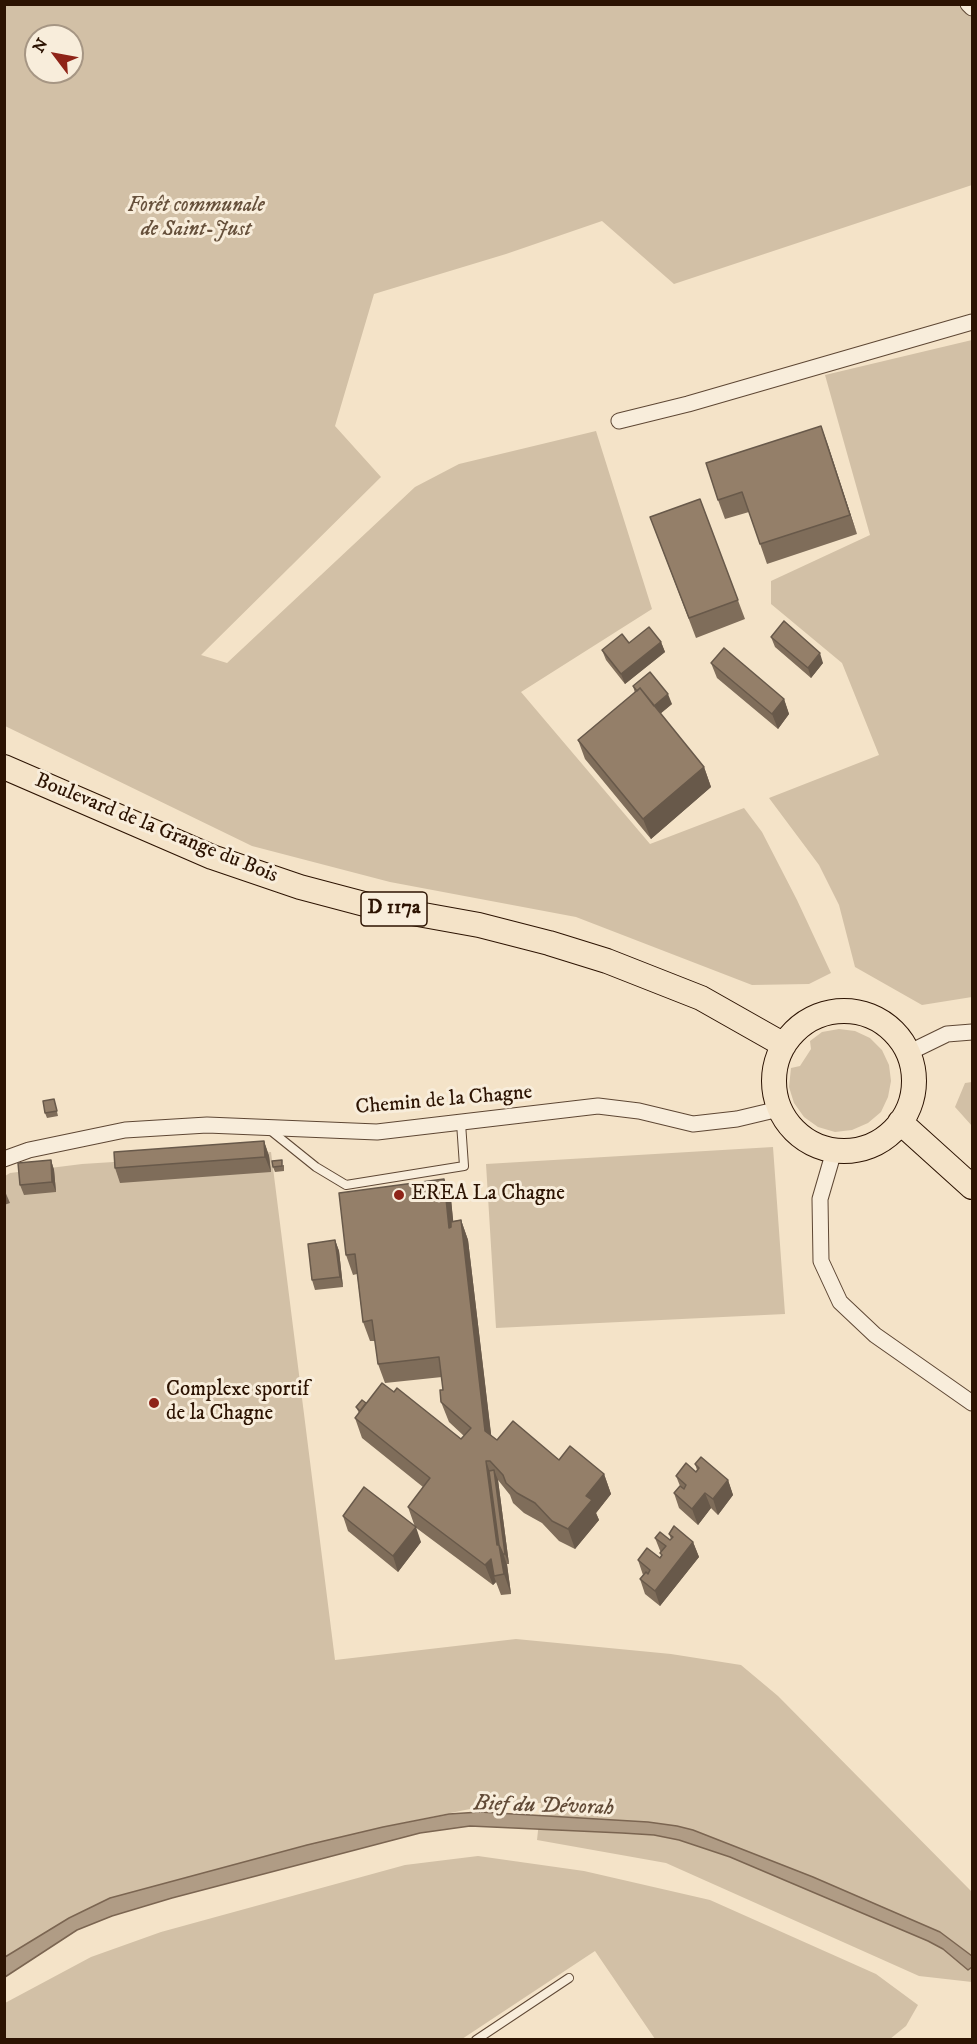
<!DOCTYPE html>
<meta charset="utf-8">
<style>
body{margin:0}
#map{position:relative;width:977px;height:2044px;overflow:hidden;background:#f4e3c8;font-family:"IM FELL DW Pica",serif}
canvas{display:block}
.frame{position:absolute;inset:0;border:6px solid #2c1302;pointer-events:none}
.north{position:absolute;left:24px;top:24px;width:60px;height:60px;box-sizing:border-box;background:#f8eddb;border:2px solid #a69684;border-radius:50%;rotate:302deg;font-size:16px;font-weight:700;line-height:24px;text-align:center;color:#2c1302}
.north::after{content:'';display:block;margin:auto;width:21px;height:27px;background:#8f2418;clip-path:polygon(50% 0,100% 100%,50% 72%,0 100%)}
</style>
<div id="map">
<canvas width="977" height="2044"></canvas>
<div class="frame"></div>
<div class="north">N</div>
</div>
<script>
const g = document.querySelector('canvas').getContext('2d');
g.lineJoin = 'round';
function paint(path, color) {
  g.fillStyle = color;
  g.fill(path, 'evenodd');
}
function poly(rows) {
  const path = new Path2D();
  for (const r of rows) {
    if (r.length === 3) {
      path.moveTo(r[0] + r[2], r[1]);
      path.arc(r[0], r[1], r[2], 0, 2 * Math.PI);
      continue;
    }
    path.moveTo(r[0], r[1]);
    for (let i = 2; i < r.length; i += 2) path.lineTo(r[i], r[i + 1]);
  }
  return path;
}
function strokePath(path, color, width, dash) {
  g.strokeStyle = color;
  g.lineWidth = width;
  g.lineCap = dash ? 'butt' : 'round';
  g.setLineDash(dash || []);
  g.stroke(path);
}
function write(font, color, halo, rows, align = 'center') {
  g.font = font + ' "IM FELL DW Pica",serif';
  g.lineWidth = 6;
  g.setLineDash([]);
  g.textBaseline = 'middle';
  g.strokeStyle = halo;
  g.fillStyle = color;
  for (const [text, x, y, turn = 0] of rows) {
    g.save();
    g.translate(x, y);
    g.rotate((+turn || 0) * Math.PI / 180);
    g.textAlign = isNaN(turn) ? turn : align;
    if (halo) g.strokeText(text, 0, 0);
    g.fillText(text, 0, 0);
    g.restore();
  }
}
const green = poly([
 [957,4,972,17,972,185,674,284,602,221,506,254,374,294,335,426,381,477,201,655,227,663,415,487,459,464,596,431,652,609,521,692,650,844,744,808,762,832,797,900,831,973,809,984,752,985,576,917,390,882,252,846,5,726,4,5],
 [36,36,72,36,72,72,36,72],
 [972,340,972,997,922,1005,855,967,839,905,819,865,769,798,879,755,842,663,771,604,771,581,870,535,825,375],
 [839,1029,855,1031,870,1038,882,1050,889,1065,891,1081,888,1097,881,1112,868,1123,852,1130,835,1132,818,1127,804,1117,794,1103,789,1087,791,1068,800,1066,811,1049,810,1041,822,1032],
 [972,1082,972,1126,955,1107,965,1083],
 [773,1147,785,1314,496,1328,486,1164],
 [271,1152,335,1660,516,1639,671,1654,741,1665,778,1696,972,1892,972,1982,919,1976,666,1863,537,1840,541,1803,494,1804,383,1827,307,1845,110,1898,69,1918,5,1957,5,1176,10,1173,82,1164],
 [478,1856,584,1871,710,1900,876,1974,918,2005,906,2026,890,2039,655,2039,595,1951,462,2039,5,2039,5,2003,91,1957,161,1932,405,1865]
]);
const water = poly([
 [480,1812,648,1822,677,1826,693,1830,813,1877,940,1932,972,1956,972,1967,968,1970,943,1949,928,1941,730,1857,679,1840,654,1835,622,1833,470,1826,420,1833,172,1898,112,1916,77,1930,5,1977,5,1957,69,1918,110,1898,307,1845,383,1827,449,1814,480,1812]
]);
const service = poly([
 [270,1130,316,1167,346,1185,464,1166,461,1123],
 [476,2040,569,1978]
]);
const minor = poly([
 [968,4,972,8],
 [619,421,688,404,972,322],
 [908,1053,947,1034,972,1032],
 [834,1151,820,1199,821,1261,840,1302,875,1335,972,1403],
 [4,1159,29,1150,125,1130,207,1125,377,1132,598,1106,639,1111,693,1124,737,1119,779,1109]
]);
const primary = poly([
 [4,767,212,857,300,887,368,905,479,925,549,943,607,961,701,998,784,1045],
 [844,1081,70],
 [900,1122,972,1187]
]);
const wall = poly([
 [821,426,857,534,767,564,749,512,725,519,718,500],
 [700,499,745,619,696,638,650,517],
 [771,637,823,663,811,678,775,647],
 [661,642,665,652,625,684,606,660,602,650,629,643],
 [711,663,784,699,789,714,778,729,717,678],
 [633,686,672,704,660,714,704,767,711,787,651,839,585,759,578,740,635,693],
 [54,1099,58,1116,47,1118,45,1113],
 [264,1141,269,1156,271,1172,120,1183,115,1168],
 [51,1160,54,1170,56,1192,24,1195,20,1185],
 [284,1165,284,1171,275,1172,273,1167],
 [444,1179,451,1199,453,1221,461,1220,468,1240,491,1435,497,1440,604,1474,611,1494,596,1513,599,1520,575,1549,559,1541,542,1523,524,1513,513,1503,510,1495,498,1480,509,1564,507,1564,511,1594,501,1595,496,1582,493,1585,415,1527,408,1507,423,1487,362,1438,355,1418,359,1413,356,1407,394,1392,461,1439,464,1436,449,1422,441,1402,443,1390,442,1377,385,1383,378,1364,375,1341,370,1341,363,1322,357,1274,353,1275,346,1255],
 [4,1189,10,1203,4,1205],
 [335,1240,339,1251,343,1287,315,1290,312,1280],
 [695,1464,728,1480,733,1495,718,1515,711,1508,698,1525,679,1508,674,1493,680,1486,676,1476,696,1472,697,1470],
 [343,1516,421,1542,398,1572,348,1531],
 [669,1534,693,1542,699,1557,660,1606,645,1594,640,1579,643,1575,638,1560,660,1558,661,1556,661,1553,655,1538,670,1540,671,1539]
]);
const shadedWall = poly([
 [821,426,828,445,857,534,850,515],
 [661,642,665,652,625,684,621,674],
 [820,653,823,663,811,678,808,668],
 [668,694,672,704,655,718,651,708],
 [784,699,789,714,778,729,772,714],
 [704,767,711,787,651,839,643,819],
 [264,1141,269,1156,271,1172,265,1157],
 [51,1160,54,1170,56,1192,52,1182],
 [444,1179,451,1199,456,1248,449,1228],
 [461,1220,468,1240,493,1450,485,1431],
 [335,1240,339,1251,343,1287,340,1277],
 [486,1461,493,1481,503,1553,507,1565,511,1594,504,1574,497,1545],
 [494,1470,498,1480,509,1564,505,1554],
 [604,1474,611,1494,596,1513,599,1520,575,1549,568,1529,586,1496],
 [728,1480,733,1495,718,1515,713,1499],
 [705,1493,711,1508,698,1525,692,1509],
 [416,1527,421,1542,398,1572,393,1556],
 [693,1542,699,1557,660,1606,655,1591],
 [491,1559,494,1576,496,1582,493,1585,485,1565]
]);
const building = poly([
 [821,426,850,515,760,544,742,492,718,500,706,463,821,426],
 [700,499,738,600,689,618,650,517,700,499],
 [784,621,820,653,808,668,771,637,784,621],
 [649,627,661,642,621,674,602,650,622,634,629,643,649,627],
 [724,648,784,699,772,714,711,663,724,648],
 [650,672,668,694,654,706,640,688,637,691,633,686,650,672],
 [640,688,704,767,643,819,578,740,640,688],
 [54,1099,57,1111,45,1113,43,1101,54,1099],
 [264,1141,265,1157,115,1168,114,1152,264,1141],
 [51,1160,52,1182,20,1185,18,1163,51,1160],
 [282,1160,282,1166,273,1167,272,1161,282,1160],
 [444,1179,449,1228,451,1227,451,1222,461,1220,485,1431,497,1440,513,1421,559,1460,570,1446,604,1474,586,1496,592,1500,568,1529,552,1521,535,1503,517,1493,506,1483,503,1475,490,1461,486,1461,497,1545,499,1545,504,1574,494,1576,491,1559,485,1565,408,1507,430,1478,355,1418,382,1383,394,1392,397,1388,461,1439,471,1428,441,1402,440,1390,443,1390,439,1357,378,1364,372,1320,363,1322,355,1254,346,1255,339,1193,444,1179],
 [335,1240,340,1277,312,1280,308,1244,335,1240],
 [362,1400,366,1403,360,1411,356,1407,362,1400],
 [701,1457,728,1480,713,1499,705,1493,692,1509,674,1493,680,1486,684,1489,686,1485,676,1476,686,1463,696,1472,699,1468,695,1464,701,1457],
 [494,1470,505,1554,503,1554,499,1545,489,1471,494,1470],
 [364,1487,416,1527,393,1556,343,1516,364,1487],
 [674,1526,693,1542,655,1591,640,1579,646,1572,648,1574,650,1570,638,1560,647,1548,660,1558,662,1555,660,1553,666,1546,655,1538,660,1532,670,1540,673,1537,669,1534,674,1526]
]);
const markers = [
 [399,1195,6,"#8f2418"],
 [154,1403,6,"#8f2418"]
];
const shields = [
 [394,909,66]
];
const shieldNames = [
 ["D 117a",394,909]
];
const parkNames = [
 ["Forêt communale",196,207],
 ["de Saint-Just",196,231]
];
const streetNames = [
 ["Boulevard de la Grange du Bois",156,829,22],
 ["Chemin de la Chagne",444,1101,-5]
];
const poiNames = [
 ["EREA La Chagne",411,1195],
 ["Complexe sportif",166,1391],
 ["de la Chagne",166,1415]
];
const waterNames = [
 ["Bief du Dévorah",544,1807,2]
];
paint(green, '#d2c0a6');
paint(water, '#b09c85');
strokePath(water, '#7b6551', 1.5);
strokePath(service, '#5e4734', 10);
strokePath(minor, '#5e4734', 17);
strokePath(primary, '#2c1302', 26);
strokePath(service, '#f8eddb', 8);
strokePath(minor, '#f8eddb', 15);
strokePath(primary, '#f4e3c8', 24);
paint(wall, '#7f6d5a');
paint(shadedWall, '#68594a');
paint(building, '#947f69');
strokePath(building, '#68594a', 1.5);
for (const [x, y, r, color] of markers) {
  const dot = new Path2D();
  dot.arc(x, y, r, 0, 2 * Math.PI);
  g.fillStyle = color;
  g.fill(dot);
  strokePath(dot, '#f8eddb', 2);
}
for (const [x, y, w] of shields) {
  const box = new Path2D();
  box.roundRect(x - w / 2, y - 17, w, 34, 4.5);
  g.fillStyle = '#f8eddb';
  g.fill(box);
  strokePath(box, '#2c1302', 1.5);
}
write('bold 20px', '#2c1302', null, shieldNames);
write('italic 21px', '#66503b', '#f8eddb', parkNames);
write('21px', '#2c1302', '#f8eddb', streetNames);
write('21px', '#2c1302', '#f8eddb', poiNames, 'left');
write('italic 22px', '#614a36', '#f8eddb', waterNames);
</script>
